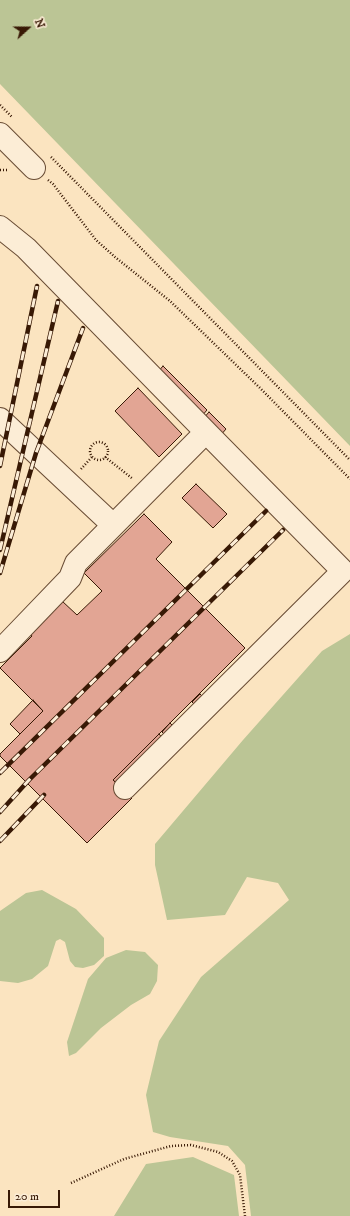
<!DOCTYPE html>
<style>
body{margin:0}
#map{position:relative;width:350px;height:1216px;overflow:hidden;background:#fbe4c0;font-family:"IM FELL DW Pica",serif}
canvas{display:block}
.north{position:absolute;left:8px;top:8px;width:40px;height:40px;-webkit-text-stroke:3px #fcedd6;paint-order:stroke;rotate:69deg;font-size:11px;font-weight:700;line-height:16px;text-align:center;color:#381905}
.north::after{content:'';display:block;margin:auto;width:14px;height:18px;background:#381905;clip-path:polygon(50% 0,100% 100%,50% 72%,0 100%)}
.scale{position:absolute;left:8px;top:1190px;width:52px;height:18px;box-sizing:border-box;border:2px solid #381905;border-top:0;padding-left:5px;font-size:12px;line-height:14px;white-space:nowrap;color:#381905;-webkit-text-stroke:3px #fcedd6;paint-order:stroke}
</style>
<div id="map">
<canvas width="350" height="1216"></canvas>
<div class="north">N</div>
<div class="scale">20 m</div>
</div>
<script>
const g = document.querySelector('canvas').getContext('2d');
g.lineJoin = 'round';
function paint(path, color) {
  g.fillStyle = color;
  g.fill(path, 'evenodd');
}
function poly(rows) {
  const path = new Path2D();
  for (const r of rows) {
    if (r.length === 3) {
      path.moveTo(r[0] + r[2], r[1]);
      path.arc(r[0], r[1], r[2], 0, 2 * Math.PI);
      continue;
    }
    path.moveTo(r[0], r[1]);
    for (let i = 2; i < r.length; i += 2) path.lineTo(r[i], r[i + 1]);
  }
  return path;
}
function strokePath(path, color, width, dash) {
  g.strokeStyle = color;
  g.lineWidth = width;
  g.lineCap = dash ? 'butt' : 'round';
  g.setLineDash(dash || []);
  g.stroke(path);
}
const green = poly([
 [0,0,350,0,350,446,0,84],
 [350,634,350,1216,251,1216,245,1165,228,1146,170,1137,153,1132,146,1095,159,1041,201,977,289,900,278,883,247,877,225,915,167,920,155,865,155,844,243,740,322,651],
 [42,890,76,909,104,938,104,956,94,965,83,968,75,967,70,961,65,942,60,939,56,941,48,966,32,979,18,983,0,981,0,911,26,893],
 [126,950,145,952,158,965,157,981,150,994,131,1005,101,1028,76,1053,69,1056,67,1042,88,979,106,958],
 [193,1157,234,1175,239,1216,114,1216,146,1164]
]);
const building = poly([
 [163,366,207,410,201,417,157,373,163,366],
 [138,388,182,434,159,457,115,411,138,388],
 [209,412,226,429,220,436,203,419,209,412],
 [196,484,227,514,213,528,182,498,196,484],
 [144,514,172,542,156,559,245,648,113,780,132,798,87,843,0,756,0,754,43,711,0,668,32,636,28,631,62,601,77,615,102,591,84,573,144,514],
 [200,694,205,699,197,707,192,702,200,694],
 [33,700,43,711,20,734,10,724,33,700],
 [170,723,176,729,168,738,162,732,170,723],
 [159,734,165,741,120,786,113,780,159,734]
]);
const path = poly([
 [0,105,12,117],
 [51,157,350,460],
 [0,170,8,170],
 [48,180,53,184,96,240,115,257,170,301,260,388,350,479],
 [99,451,9],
 [105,457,133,479],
 [81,469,92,457],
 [71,1183,124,1159,171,1146,191,1145,218,1152,232,1161,240,1175,245,1216]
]);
const minor = poly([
 [0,134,34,168],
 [0,227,26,248,206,432,76,563,70,578,0,651],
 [0,419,113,525],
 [125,788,343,571,206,432]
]);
const rail = poly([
 [0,466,37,286],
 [0,550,58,301],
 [0,573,36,453,83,328],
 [0,773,266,511],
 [0,812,29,780,283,530],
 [0,841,44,795]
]);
paint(green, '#bbc595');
paint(building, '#e2a594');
strokePath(building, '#381905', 1);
strokePath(minor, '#694c34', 24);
strokePath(path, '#381905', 2.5, [1, 2]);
strokePath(minor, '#fcedd6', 22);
strokePath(rail, '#381905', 4.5);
strokePath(rail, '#fcedd6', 3, [9]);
</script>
